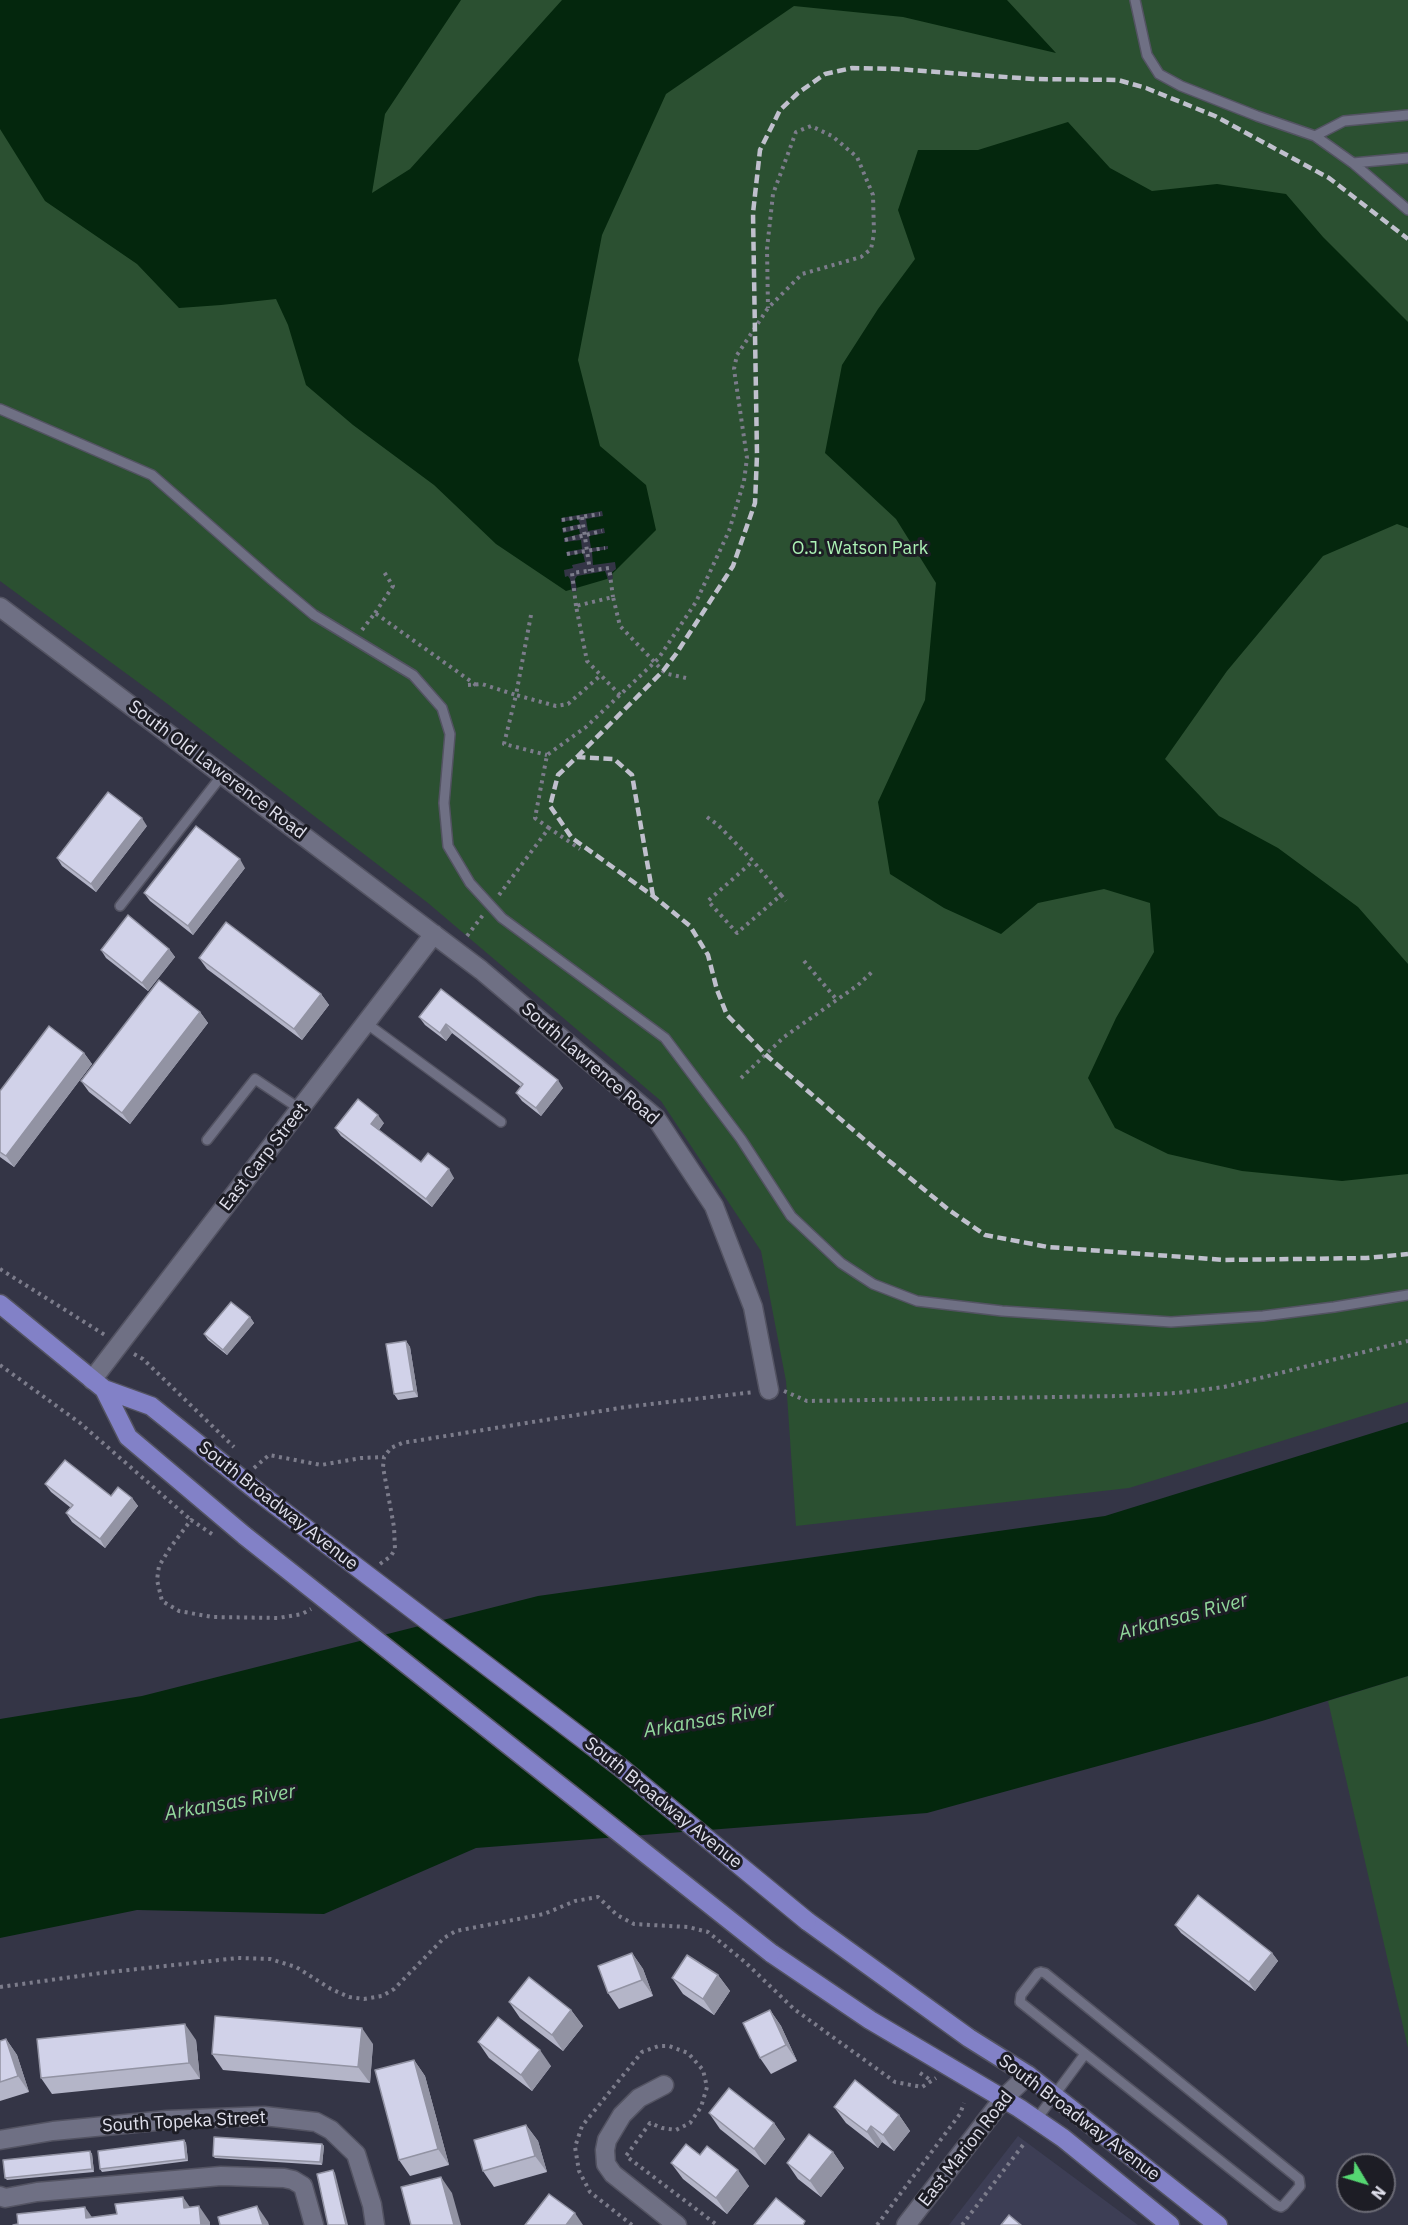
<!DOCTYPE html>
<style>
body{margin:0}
#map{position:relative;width:1408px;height:2225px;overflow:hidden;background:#343546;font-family:"IBM Plex Sans",sans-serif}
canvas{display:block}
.north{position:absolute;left:1336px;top:2153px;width:60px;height:60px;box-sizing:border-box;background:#1d1d25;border:2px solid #6b6b75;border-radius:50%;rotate:128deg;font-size:16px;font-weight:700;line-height:24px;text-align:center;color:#e1e1ed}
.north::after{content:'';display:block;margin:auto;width:21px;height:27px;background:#55d672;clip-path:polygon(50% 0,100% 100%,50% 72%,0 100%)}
</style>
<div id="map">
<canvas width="1408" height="2225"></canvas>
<div class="north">N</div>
</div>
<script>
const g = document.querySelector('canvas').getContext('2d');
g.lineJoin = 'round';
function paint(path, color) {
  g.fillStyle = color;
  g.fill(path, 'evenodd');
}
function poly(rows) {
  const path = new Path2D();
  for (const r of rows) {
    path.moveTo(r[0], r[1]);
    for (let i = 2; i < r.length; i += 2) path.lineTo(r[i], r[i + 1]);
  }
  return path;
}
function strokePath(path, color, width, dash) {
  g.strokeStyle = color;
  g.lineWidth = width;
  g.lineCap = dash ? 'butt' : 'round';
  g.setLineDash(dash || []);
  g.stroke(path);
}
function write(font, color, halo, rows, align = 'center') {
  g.font = font + ' "IBM Plex Sans",sans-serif';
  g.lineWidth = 6;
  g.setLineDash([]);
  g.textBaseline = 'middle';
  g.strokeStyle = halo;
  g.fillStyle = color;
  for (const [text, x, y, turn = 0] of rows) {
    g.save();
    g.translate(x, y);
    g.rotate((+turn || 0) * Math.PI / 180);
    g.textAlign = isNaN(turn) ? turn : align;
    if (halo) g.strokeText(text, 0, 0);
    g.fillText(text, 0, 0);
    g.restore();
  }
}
const built = poly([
 [1018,2136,1138,2225,949,2225]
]);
const green = poly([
 [0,0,1408,0,1408,1402,1129,1488,796,1526,786,1381,761,1251,661,1101,428,903,161,699,0,581],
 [1408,1676,1408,2048,1328,1701]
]);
const water = poly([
 [0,0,461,0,385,114,372,193,410,169,562,0,1007,0,1056,53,903,17,794,6,666,94,602,235,578,360,600,446,646,485,656,530,607,579,566,591,496,544,434,485,353,425,306,385,288,325,276,299,221,305,179,308,137,264,45,201,0,129],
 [1068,122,1110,168,1152,191,1217,184,1286,194,1323,237,1408,322,1408,528,1397,524,1323,556,1227,671,1165,759,1219,816,1278,848,1358,907,1408,964,1408,1174,1342,1181,1242,1171,1168,1154,1115,1128,1088,1078,1116,1018,1154,952,1150,903,1104,889,1038,903,1001,934,944,908,890,874,878,802,925,700,936,583,896,519,825,453,842,365,878,309,915,259,898,210,918,150,978,150],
 [1408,1422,1408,1676,1262,1721,927,1813,476,1848,324,1914,137,1910,0,1938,0,1719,142,1696,538,1596,1105,1516]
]);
const pier = poly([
 [602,511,603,516,586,519,588,531,604,528,605,533,589,536,591,548,608,546,608,549,592,552,593,565,615,562,616,569,612,572,613,578,609,582,605,571,577,576,575,579,577,591,572,592,570,579,568,576,565,577,564,570,573,568,572,565,585,562,583,553,567,556,566,552,582,549,581,540,564,542,564,538,580,534,579,529,563,533,562,528,580,524,578,519,561,522,561,518]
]);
const path = poly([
 [582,517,590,571],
 [562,520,600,514],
 [563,530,583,526],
 [565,540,602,531],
 [567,554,605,548],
 [576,606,572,573,609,568,613,597],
 [375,613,393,586,384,572],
 [531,615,516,695,556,706,568,704,601,675],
 [362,630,375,613,476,685],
 [468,685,482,684,516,695,504,744,547,755],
 [620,695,587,661,576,606,613,597,620,626,663,671,668,674,686,678],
 [707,817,718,825,753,861,708,901,737,933,781,895,753,861],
 [549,828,535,818,547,755,586,727,658,659,696,602,729,531,744,481,747,458,734,369,737,355,768,308,802,274,861,257,871,249,874,234,873,195,857,157,832,136,811,126,796,132,773,194,767,249,768,308],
 [499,895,549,828,580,849],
 [781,895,786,901],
 [467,936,483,915],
 [804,961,837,1000],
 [741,1078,784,1037,858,985,873,971],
 [0,1269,105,1335],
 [134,1354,143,1359,234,1447],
 [0,1365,80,1423,191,1520],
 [784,1391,807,1401,1120,1396,1177,1393,1224,1387,1408,1341],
 [254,1468,269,1455,321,1465,361,1458,384,1457],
 [212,1534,191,1520,170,1548,159,1566,157,1580,162,1601,179,1611,212,1617,278,1618,302,1614,311,1609],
 [380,1564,391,1556,395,1549,394,1527,383,1467,384,1457,391,1448,402,1443,626,1407,754,1392],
 [0,1987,101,1973,238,1958,270,1959,296,1967,331,1989,349,1997,364,1999,382,1996,394,1989,444,1938,456,1931,544,1914,575,1901,598,1897,617,1915,634,1924,688,1927,708,1932,745,1962,794,2009,895,2082,922,2087,936,2078],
 [920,2073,932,2081],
 [632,2225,590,2192,579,2171,575,2147,582,2126,642,2052,659,2046,669,2046,688,2053,703,2070,707,2087,701,2107,690,2123,676,2130,662,2128,650,2123,626,2156,717,2225],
 [877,2225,960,2114,964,2103],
 [962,2225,1023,2145]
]);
const lane = poly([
 [1135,0,1147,55,1159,74,1181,86,1257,116,1315,136,1353,163,1408,210],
 [1315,136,1344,121,1408,115],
 [1353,163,1408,158],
 [0,409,152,475,272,580,314,615,413,675,442,708,450,734,444,803,448,846,470,883,502,918,665,1038,741,1139,791,1216,841,1263,873,1284,917,1301,1002,1311,1171,1322,1263,1316,1334,1307,1408,1295],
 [120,906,223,774],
 [366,1023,501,1122],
 [207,1140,255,1079,300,1109],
 [1041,1972,1045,1973,1299,2179,1300,2186,1284,2205,1281,2207,1276,2205,1020,2002,1021,1995,1038,1973,1041,1972],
 [1036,2120,1085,2054]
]);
const street = poly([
 [0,607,481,970,656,1118,714,1206,753,1307,769,1390],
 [92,1380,434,934],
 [664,2085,639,2098,622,2115,607,2140,605,2150,606,2164,613,2174,677,2225],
 [0,2140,53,2131,167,2120,264,2116,316,2122,331,2130,356,2154,372,2205,375,2225],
 [0,2196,5,2198,37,2192,221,2176,284,2178,293,2180,303,2186,314,2225],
 [906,2225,1003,2099,1028,2075]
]);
const primary = poly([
 [0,1304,104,1389,151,1406,258,1492],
 [104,1389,128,1437,245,1536],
 [807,1921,969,2038,1028,2075,1218,2225],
 [771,1953,870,2020,1019,2108,1063,2138,1170,2225]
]);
const rail = poly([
 [577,757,663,671,676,654,733,566,755,503,757,455,753,213,760,150,780,110,798,93,825,74,852,68,897,69,1033,79,1118,80,1146,88,1215,116,1329,178,1408,239],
 [653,896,632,775,614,759,577,757,558,775,550,806,572,838,653,896,690,926,708,955,717,990,727,1015,766,1055,888,1160,949,1210,985,1235,1048,1247,1224,1260,1366,1258,1408,1254]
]);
const primaryBridge = poly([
 [258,1492,620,1767,807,1921],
 [245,1536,771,1953]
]);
const wall = poly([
 [147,826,96,892,62,866,57,858],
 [245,868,193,935,150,901,144,893],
 [169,949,175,957,148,991,106,958,101,950],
 [199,958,321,994,329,1005,302,1040,207,969],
 [441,989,563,1088,541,1116,522,1101,516,1093,521,1087,452,1033,446,1041,425,1025,419,1017],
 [200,1012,208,1023,130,1124,89,1092,81,1081],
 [84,1053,92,1064,14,1167,0,1157,0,1091],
 [384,1123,379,1130,421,1162,454,1178,432,1207,341,1136,335,1128],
 [250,1317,254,1323,227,1355,208,1340,204,1334],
 [406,1341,410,1347,418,1397,398,1400,394,1394],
 [45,1484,111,1496,132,1498,138,1506,105,1548,72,1522,66,1513,71,1508,51,1492],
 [1175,1925,1272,1953,1278,1961,1255,1991,1181,1933],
 [632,1953,643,1969,653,1996,619,2009,608,1993],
 [718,1975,730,1991,714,2015,683,1994,672,1978],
 [509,2002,571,2010,583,2026,563,2051,520,2018],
 [770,2010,781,2026,797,2061,771,2074,760,2058],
 [6,2039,17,2055,29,2092,0,2101,0,2041],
 [196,2040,200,2079,52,2094,41,2078],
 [478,2042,551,2066,532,2091,489,2058],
 [373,2044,370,2083,223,2070,212,2054],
 [414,2060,425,2076,449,2165,410,2176,399,2160],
 [834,2107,899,2115,910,2131,894,2151,882,2142,878,2148,846,2123],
 [709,2113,774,2123,785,2139,765,2165,720,2129],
 [526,2125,538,2141,547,2172,494,2187,483,2171],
 [184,2140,186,2143,188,2161,102,2172,100,2169],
 [322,2144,324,2146,322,2165,215,2158,213,2156],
 [90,2151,92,2154,94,2172,7,2180,5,2178],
 [833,2152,844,2168,821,2197,798,2179,787,2163],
 [700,2155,749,2186,727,2214,683,2179,671,2163]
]);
const shadedWall = poly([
 [142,818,147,826,96,892,91,884],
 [240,859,245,868,193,935,188,926],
 [169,949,175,957,148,991,142,983],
 [321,994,329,1005,302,1040,294,1029],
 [200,1012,208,1023,130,1124,122,1113],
 [446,1024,452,1033,446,1041,440,1033],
 [84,1053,92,1064,14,1167,6,1156],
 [558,1080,563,1088,541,1116,536,1108],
 [378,1115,384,1123,377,1132,371,1124],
 [449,1169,454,1178,432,1207,426,1199],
 [250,1317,254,1323,227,1355,223,1350],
 [406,1341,410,1347,418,1397,414,1391],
 [132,1498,138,1506,105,1548,100,1539],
 [632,1953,643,1969,653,1996,642,1980],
 [1272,1953,1278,1961,1255,1991,1249,1982],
 [718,1975,730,1991,714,2015,703,1999],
 [571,2010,583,2026,563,2051,552,2035],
 [770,2010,781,2026,797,2061,786,2045],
 [185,2024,196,2040,200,2079,189,2063],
 [362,2028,373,2044,370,2083,358,2067],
 [6,2039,17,2055,29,2092,18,2076],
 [540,2050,551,2066,532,2091,521,2075],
 [414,2060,425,2076,449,2165,438,2149],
 [899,2115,910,2131,894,2151,883,2135],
 [774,2123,785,2139,765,2165,754,2149],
 [526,2125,538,2141,547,2172,535,2156],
 [871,2126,882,2142,878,2148,867,2132],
 [184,2140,186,2143,188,2161,186,2159],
 [322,2144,324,2146,322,2165,320,2162],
 [90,2151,92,2154,94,2172,92,2169],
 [833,2152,844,2168,821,2197,810,2181],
 [333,2170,335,2173,348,2225,346,2225],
 [738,2170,749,2186,727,2214,716,2198],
 [441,2177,452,2193,461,2225,454,2225],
 [183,2197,194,2213,184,2208],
 [199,2206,210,2222,210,2225,201,2225],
 [257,2206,268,2222,269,2225,263,2225],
 [85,2207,96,2223,86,2218],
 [575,2213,583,2225,566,2225]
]);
const building = poly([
 [108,792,142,818,91,884,57,858,108,792],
 [196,826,240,859,188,926,144,893,196,826],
 [128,915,169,949,142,983,101,950,128,915],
 [226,922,321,994,294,1029,199,958,226,922],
 [159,980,200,1012,122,1113,81,1081,159,980],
 [441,989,558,1080,536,1108,516,1093,523,1084,446,1024,440,1033,419,1017,441,989],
 [49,1026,84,1053,6,1156,0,1152,0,1091,49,1026],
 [358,1099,378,1115,371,1124,421,1162,428,1153,449,1169,426,1199,335,1128,358,1099],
 [231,1302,250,1317,223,1350,204,1334,231,1302],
 [406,1341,414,1391,394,1394,386,1344,406,1341],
 [65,1460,111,1496,118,1487,132,1498,100,1539,66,1513,73,1505,45,1484,65,1460],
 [1198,1895,1272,1953,1249,1982,1175,1925,1198,1895],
 [632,1953,642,1980,608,1993,598,1966,632,1953],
 [687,1955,718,1975,703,1999,672,1978,687,1955],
 [529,1977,571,2010,552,2035,509,2002,529,1977],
 [770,2010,786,2045,760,2058,743,2023,770,2010],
 [215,2016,362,2028,358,2067,212,2054,215,2016],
 [498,2017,540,2050,521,2075,478,2042,498,2017],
 [185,2024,189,2063,41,2078,37,2039,185,2024],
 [6,2039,18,2076,0,2082,0,2041,6,2039],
 [414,2060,438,2149,399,2160,375,2070,414,2060],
 [855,2080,899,2115,883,2135,871,2126,867,2132,834,2107,855,2080],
 [729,2088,774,2123,754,2149,709,2113,729,2088],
 [526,2125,535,2156,483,2171,474,2140,526,2125],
 [809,2134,833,2152,810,2181,787,2163,809,2134],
 [214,2137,322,2144,320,2162,213,2156,214,2137],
 [184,2140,186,2159,100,2169,98,2151,184,2140],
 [686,2144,700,2155,707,2146,738,2170,716,2198,671,2163,686,2144],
 [90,2151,92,2169,5,2178,3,2160,90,2151],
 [333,2170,346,2225,328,2225,317,2174,333,2170],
 [441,2177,454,2225,411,2225,401,2187,441,2177],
 [549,2194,575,2213,566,2225,525,2225,549,2194],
 [183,2197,184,2208,199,2206,201,2225,13,2225,18,2224,17,2214,85,2207,86,2218,117,2214,115,2204,183,2197],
 [776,2198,805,2221,803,2225,754,2225,776,2198],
 [257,2206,263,2225,220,2225,218,2217,257,2206],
 [1009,2215,1021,2225,1001,2225,1009,2215]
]);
const parkNames = [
 ["O.J. Watson Park",860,549]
];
const streetNames = [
 ["South Old Lawerence Road",217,770,37],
 ["South Lawrence Road",590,1064,41],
 ["East Carp Street",264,1157,-52],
 ["South Broadway Avenue",278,1506,38],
 ["South Broadway Avenue",663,1803,39],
 ["South Broadway Avenue",1079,2118,37],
 ["South Topeka Street",184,2122,-3],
 ["East Marion Road",966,2149,-52]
];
const waterNames = [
 ["Arkansas River",1183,1617,-15],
 ["Arkansas River",709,1720,-10],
 ["Arkansas River",230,1803,-10]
];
paint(built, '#3d3e55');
paint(green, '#2b5031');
paint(water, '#04270d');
paint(pier, '#343546');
strokePath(lane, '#535362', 12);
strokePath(street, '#535362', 21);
strokePath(primary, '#535362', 21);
strokePath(path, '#7c7c8b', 4, [3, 4.5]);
strokePath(lane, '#6f7084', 9);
strokePath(street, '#6f7084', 18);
strokePath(primary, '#8281c7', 18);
strokePath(rail, '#c0c0cd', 4.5, [9, 4.5]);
strokePath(primaryBridge, '#535362', 21, []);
strokePath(primaryBridge, '#8281c7', 18);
paint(wall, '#b4b5c8');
paint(shadedWall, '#9293a3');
paint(building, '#d1d2e9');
strokePath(building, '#9293a3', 1.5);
write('18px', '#acf2b5', '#1d1d25', parkNames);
write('18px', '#e1e1ed', '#1d1d25', streetNames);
write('italic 20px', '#91d79b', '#1d1d25', waterNames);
</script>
